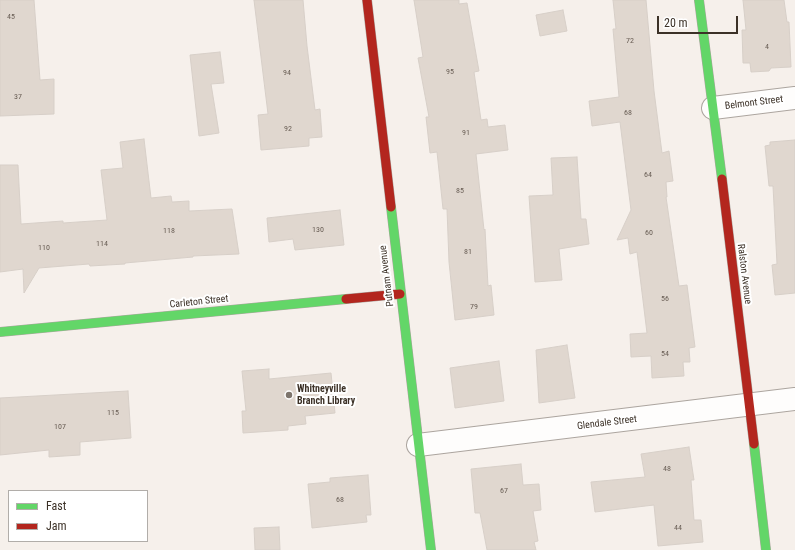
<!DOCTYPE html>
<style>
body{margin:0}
#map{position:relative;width:795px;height:550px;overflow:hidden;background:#f6f0eb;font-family:"Roboto Condensed",sans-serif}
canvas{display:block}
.legend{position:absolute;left:8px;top:490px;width:140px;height:52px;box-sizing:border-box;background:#fff;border:1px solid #b1ada9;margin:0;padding:5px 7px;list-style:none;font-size:12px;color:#3c3127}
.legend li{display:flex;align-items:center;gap:8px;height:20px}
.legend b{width:20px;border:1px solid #b1ada9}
.scale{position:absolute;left:657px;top:16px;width:81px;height:18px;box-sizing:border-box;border:2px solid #3c3127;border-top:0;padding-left:5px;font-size:12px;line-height:14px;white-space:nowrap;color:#3c3127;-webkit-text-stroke:3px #fff;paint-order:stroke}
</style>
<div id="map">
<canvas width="795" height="550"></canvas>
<ul class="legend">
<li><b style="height:5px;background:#63d668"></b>Fast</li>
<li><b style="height:5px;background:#b3261e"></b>Jam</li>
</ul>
<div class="scale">20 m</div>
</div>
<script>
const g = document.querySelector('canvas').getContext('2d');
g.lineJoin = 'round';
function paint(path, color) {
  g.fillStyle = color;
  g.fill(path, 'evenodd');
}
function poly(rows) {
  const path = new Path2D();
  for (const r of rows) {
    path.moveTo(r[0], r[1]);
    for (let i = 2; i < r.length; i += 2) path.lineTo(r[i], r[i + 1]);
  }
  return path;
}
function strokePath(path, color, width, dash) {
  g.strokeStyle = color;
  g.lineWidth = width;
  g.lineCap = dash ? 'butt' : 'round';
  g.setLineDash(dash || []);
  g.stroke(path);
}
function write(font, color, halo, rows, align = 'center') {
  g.font = font + ' "Roboto Condensed",sans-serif';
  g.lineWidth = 4;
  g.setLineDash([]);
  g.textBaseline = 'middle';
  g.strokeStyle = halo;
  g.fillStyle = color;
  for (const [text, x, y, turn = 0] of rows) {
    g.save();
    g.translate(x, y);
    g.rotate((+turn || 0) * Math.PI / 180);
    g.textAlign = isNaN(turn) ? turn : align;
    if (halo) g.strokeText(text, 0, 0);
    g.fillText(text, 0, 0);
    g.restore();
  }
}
const building = poly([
 [0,0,34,0,40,80,54,79,54,114,0,116,0,0],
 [254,0,303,0,307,46,315,110,320,109,322,137,309,138,309,146,261,150,258,115,268,114,254,0],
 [414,0,459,0,459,4,467,3,479,71,474,72,481,120,487,119,488,127,505,125,508,150,476,154,484,230,485,229,488,286,491,285,494,315,455,320,449,262,447,209,443,209,437,152,430,153,426,117,429,117,418,58,423,57,414,0],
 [613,0,646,0,654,91,662,153,669,151,673,181,666,182,667,197,666,197,679,286,687,285,695,347,689,348,690,362,683,362,684,376,652,378,651,356,631,357,630,334,647,333,637,252,630,254,628,238,617,240,631,210,620,122,592,126,589,101,619,97,613,29,616,29,613,0],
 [743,0,784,0,787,22,789,22,791,67,771,68,769,71,751,72,750,63,743,63,742,30,746,30,743,0],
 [563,10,567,31,540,36,536,15,563,10],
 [220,52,224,83,211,84,219,133,199,136,190,55,220,52],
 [144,139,151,198,171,196,172,202,189,201,189,211,232,209,239,254,193,256,193,257,125,263,125,264,90,266,89,264,39,268,24,293,23,269,0,272,0,165,18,165,21,224,63,221,63,223,107,220,101,170,123,168,120,142,144,139],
 [795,140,795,293,775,295,772,265,777,264,773,186,769,186,765,146,770,145,770,142,795,140],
 [577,157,581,219,586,219,589,244,559,249,562,280,535,282,529,196,553,195,551,158,577,157],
 [340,210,344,245,295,250,293,239,269,242,267,218,340,210],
 [567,345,575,398,539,403,536,350,567,345],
 [499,361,504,401,455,408,450,368,499,361],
 [269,369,269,379,331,373,335,413,305,416,306,424,288,426,288,430,243,433,242,411,246,411,242,371,269,369],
 [128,391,131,438,80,442,80,455,49,457,49,450,0,455,0,398,128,391],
 [689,447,694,480,691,480,694,520,701,520,703,542,658,546,654,505,595,512,591,482,645,477,641,454,689,447],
 [521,464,523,485,539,484,541,510,533,511,538,541,534,542,536,550,487,550,480,513,475,513,471,469,521,464],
 [368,475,371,515,366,515,367,522,312,528,308,484,330,482,330,478,368,475],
 [279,527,280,550,255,550,254,528,279,527]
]);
const street = poly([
 [713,108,795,98],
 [418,445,795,399]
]);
const fast = poly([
 [699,0,722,179],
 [391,207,431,550],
 [0,332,346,299],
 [754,444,766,550]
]);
const jam = poly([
 [367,0,391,207],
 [722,179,754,444],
 [346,299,400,294]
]);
const markers = [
 [289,395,4,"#7d746c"]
];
const numberNames = [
 ["45",11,17],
 ["72",630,41],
 ["4",767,47],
 ["95",450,72],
 ["94",287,73],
 ["37",18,97],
 ["68",628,113],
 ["92",288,129],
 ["91",466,133],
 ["64",648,175],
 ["85",460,191],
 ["130",318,230],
 ["118",169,231],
 ["60",649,233],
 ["114",102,244],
 ["110",44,248],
 ["81",468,252],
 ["56",665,299],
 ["79",474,307],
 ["54",665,354],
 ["115",113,413],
 ["107",60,427],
 ["48",667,469],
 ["67",504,491],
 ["68",340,500],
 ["44",678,528]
];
const streetNames = [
 ["Belmont Street",754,103,-7],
 ["Ralston Avenue",744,274,83],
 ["Putnam Avenue",387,276,-97],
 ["Carleton Street",199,302,-6],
 ["Glendale Street",607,423,-7]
];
const poiNames = [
 ["Whitneyville",297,389],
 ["Branch Library",297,401]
];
paint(building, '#e0d7cf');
strokePath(building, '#d7cfc8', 1);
strokePath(street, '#aca59f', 24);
strokePath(fast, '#aca59f', 10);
strokePath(jam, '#aca59f', 10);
strokePath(street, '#fefdfc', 22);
strokePath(fast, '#63d668', 9);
strokePath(jam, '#b3261e', 9);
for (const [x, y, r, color] of markers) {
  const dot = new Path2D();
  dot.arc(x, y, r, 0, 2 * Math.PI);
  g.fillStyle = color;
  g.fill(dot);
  strokePath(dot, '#fff', 1.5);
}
write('8px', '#685d54', null, numberNames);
write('10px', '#3c3127', '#fff', streetNames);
write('bold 10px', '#3c3127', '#fff', poiNames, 'left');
</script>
